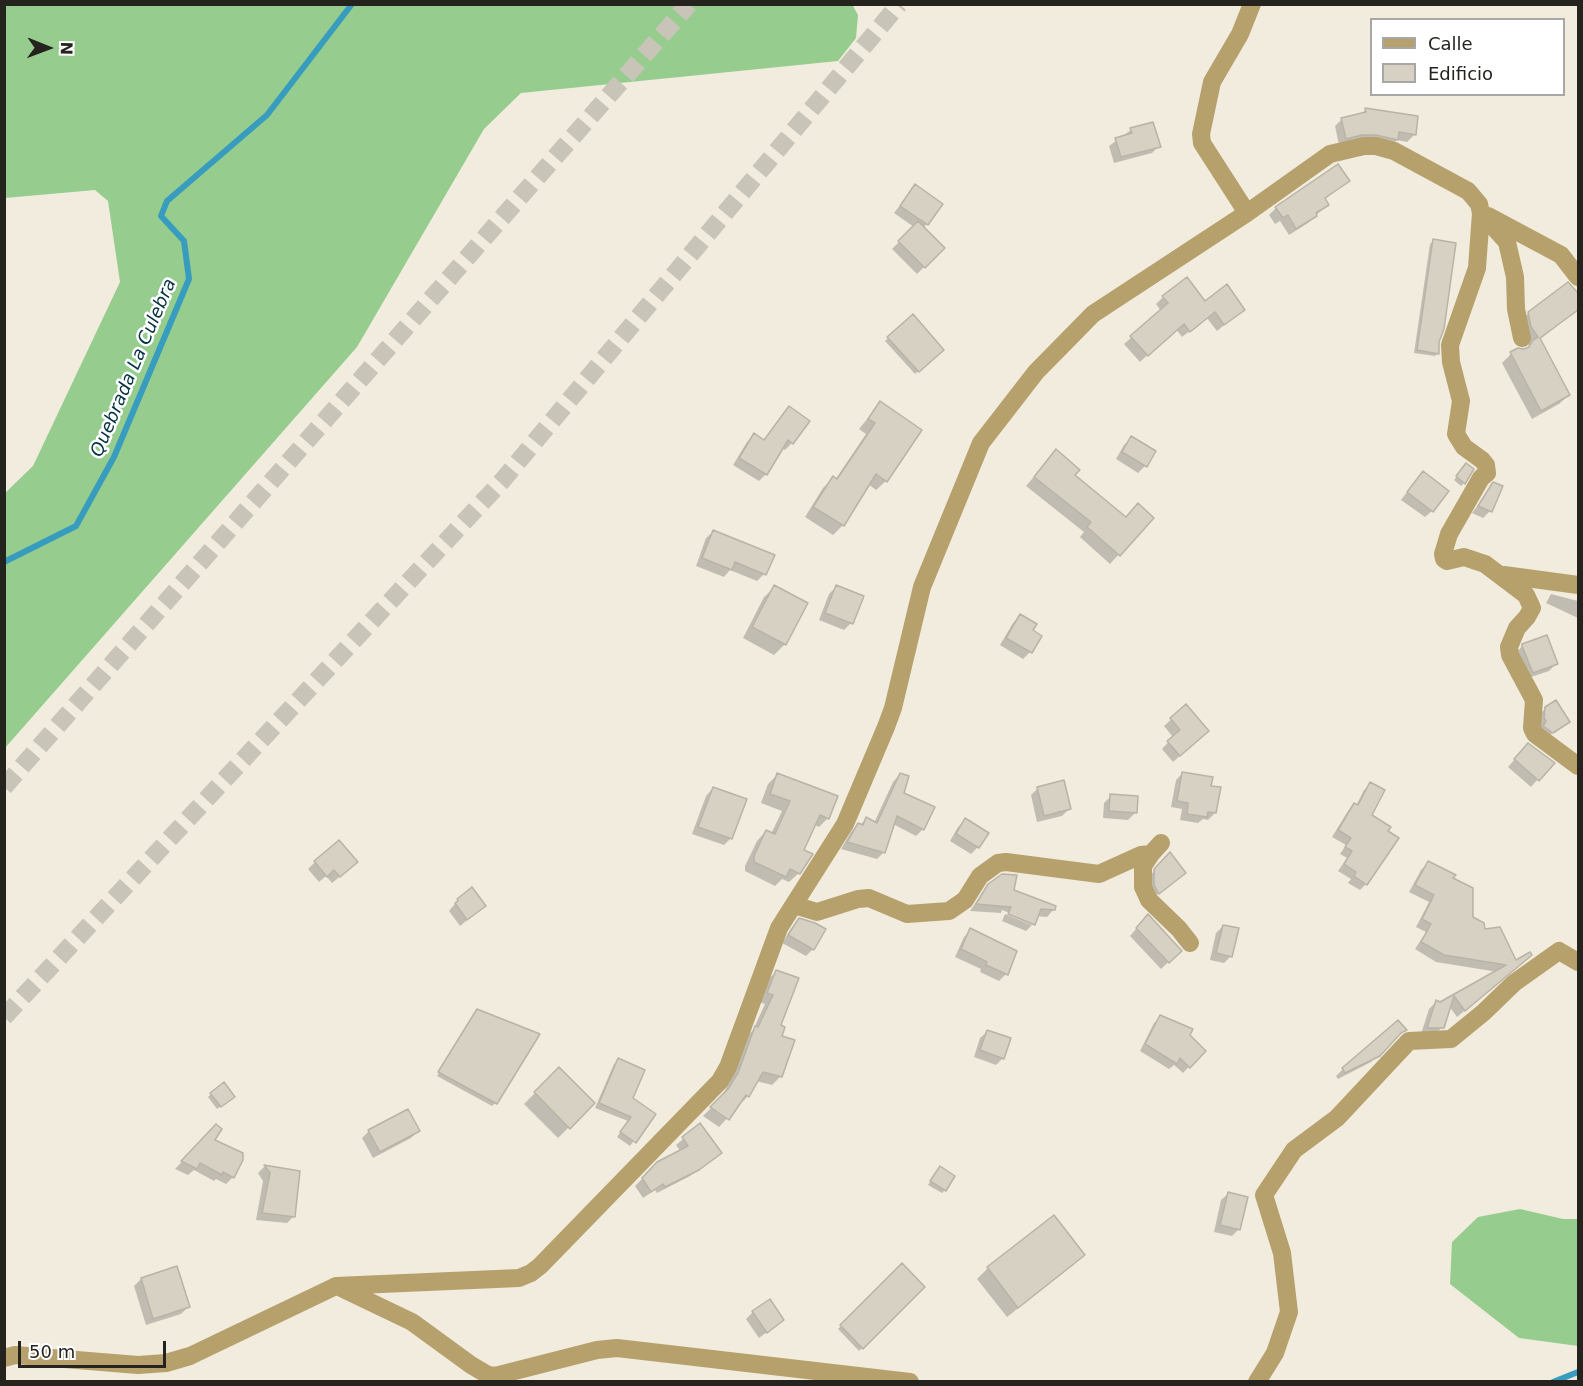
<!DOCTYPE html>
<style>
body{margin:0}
#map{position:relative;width:1583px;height:1386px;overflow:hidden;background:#f1ecde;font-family:"DejaVu Sans",sans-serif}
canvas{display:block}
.frame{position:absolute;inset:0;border:6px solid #25231e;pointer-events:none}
.legend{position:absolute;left:1370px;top:18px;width:195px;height:78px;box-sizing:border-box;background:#fff;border:2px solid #a8a7a5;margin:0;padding:8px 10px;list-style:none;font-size:18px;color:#25231e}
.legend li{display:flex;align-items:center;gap:12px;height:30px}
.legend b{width:30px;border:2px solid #a8a7a5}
.north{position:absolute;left:18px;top:18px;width:60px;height:60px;-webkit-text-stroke:4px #fff;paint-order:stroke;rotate:91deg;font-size:16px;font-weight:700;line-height:24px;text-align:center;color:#25231e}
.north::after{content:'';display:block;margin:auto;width:21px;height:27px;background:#25231e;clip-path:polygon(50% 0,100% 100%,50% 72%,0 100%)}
.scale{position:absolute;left:18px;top:1341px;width:148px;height:27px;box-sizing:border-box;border:3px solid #25231e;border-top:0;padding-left:8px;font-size:18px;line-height:21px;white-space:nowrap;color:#25231e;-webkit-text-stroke:4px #fff;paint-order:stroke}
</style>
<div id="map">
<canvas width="1583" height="1386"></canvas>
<div class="frame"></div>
<ul class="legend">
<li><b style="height:8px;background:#b6a16d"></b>Calle</li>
<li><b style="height:16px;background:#d6d1c3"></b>Edificio</li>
</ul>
<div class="north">N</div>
<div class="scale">50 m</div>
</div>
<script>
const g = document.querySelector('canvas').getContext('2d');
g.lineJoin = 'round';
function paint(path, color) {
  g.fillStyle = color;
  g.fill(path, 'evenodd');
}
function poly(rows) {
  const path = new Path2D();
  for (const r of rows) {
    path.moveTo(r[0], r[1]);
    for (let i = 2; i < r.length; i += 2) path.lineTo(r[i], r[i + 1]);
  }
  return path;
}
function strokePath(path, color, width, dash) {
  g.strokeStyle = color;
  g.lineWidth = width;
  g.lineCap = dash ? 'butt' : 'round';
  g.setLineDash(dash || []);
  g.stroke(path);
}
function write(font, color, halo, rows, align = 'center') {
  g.font = font + ' "DejaVu Sans",sans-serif';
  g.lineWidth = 5;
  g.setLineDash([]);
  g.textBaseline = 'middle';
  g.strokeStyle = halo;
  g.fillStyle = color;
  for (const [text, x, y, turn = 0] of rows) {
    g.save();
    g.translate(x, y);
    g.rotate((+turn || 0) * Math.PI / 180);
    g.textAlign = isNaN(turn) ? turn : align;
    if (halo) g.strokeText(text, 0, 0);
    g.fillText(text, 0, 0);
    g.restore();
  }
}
const forest = poly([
 [5,4,852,4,858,15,856,38,838,61,521,93,484,129,357,347,5,748,5,493,33,466,120,282,108,201,95,190,5,198],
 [1520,1209,1563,1219,1578,1219,1578,1346,1519,1338,1450,1284,1452,1242,1478,1217]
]);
const shadow = poly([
 [1365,110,1417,118,1414,135,1407,142,1397,140,1389,147,1339,145,1335,126,1342,119,1360,115],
 [1131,130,1159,146,1152,153,1114,163,1109,146],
 [1348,181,1324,200,1327,205,1308,223,1289,235,1280,221,1275,224,1269,215,1276,208],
 [915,186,927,224,923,228,943,248,917,274,892,249,914,227,894,213],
 [1433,241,1438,341,1438,353,1435,356,1414,353,1430,244],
 [1573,289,1578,296,1578,309,1539,340,1569,395,1559,404,1532,419,1502,363,1511,354,1524,351,1529,346,1522,337,1519,322,1529,313],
 [1163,297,1205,303,1243,310,1217,331,1207,318,1182,337,1176,329,1140,362,1124,344,1161,311,1156,304],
 [913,316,942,350,915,374,885,341],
 [880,403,886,481,876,490,868,484,843,525,833,535,805,517,823,488,833,478,835,480,866,434,859,429],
 [789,408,792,443,785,450,782,448,766,474,759,481,733,465,747,442,754,435,763,441],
 [1131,438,1145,466,1138,473,1116,459,1124,445],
 [1056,451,1073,475,1125,518,1152,518,1110,564,1080,537,1084,532,1026,486],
 [1463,468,1464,483,1461,486,1454,480],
 [1416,480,1432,511,1425,517,1401,500],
 [1494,484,1490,511,1483,518,1472,513],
 [714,531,764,574,757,581,730,570,724,577,696,566,706,538],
 [775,587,785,644,774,655,743,638,764,597],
 [836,587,851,623,844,630,819,620,829,594],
 [1551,594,1578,601,1578,618,1546,603],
 [1020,616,1031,631,1030,652,1023,659,1000,645,1013,623],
 [1523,645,1556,664,1549,671,1525,679,1516,653],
 [1186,706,1200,738,1173,762,1162,749,1173,737,1164,726],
 [1546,708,1568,721,1545,739,1538,733,1538,716],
 [1521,752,1552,763,1531,787,1508,767],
 [1183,773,1210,787,1215,813,1208,820,1203,819,1198,823,1180,820,1182,809,1171,807,1176,780],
 [900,774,902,794,923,829,916,836,893,824,884,852,877,859,841,849,851,832,858,825,860,825,866,819,874,823,893,782],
 [777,775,828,818,819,827,814,825,802,850,799,873,789,882,782,879,775,886,745,871,745,866,757,841,766,831,771,834,782,811,761,803,768,784],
 [1371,784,1366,884,1360,890,1348,883,1351,879,1338,871,1347,858,1340,854,1346,845,1332,837,1348,811,1354,805,1356,806,1364,790],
 [713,788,731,838,724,845,692,834,706,796],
 [1038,788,1069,809,1062,816,1037,822,1031,795],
 [1111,796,1135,813,1128,820,1103,818,1104,803],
 [965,820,978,847,971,854,950,841,958,827],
 [1163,861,1177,880,1151,899,1148,878],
 [315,862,349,869,332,883,326,876,319,882,308,869],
 [1428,863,1451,879,1471,918,1483,931,1515,962,1523,962,1457,1017,1449,1006,1442,1027,1435,1035,1421,1034,1429,1009,1436,1002,1440,1003,1498,972,1436,962,1415,949,1426,932,1416,927,1429,902,1409,892,1421,870],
 [989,885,1012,891,1054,909,1047,917,1036,916,1033,924,1026,931,1002,921,1005,914,1032,925,1032,922,1002,910,1001,913,970,911,982,893],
 [458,900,484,906,460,926,449,911],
 [799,920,824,930,813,949,806,956,782,943,792,927],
 [1141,923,1180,951,1161,969,1130,936],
 [1223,926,1231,956,1224,963,1210,960,1216,933],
 [971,930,1006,974,999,981,980,972,981,969,955,957,964,937],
 [776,972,781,1076,772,1085,756,1081,748,1096,719,1127,703,1116,720,1099,729,1083,747,1036,753,1030,765,1004,759,1002,767,980],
 [474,1014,495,1103,492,1106,437,1076],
 [1161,1017,1188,1036,1204,1051,1183,1073,1174,1065,1169,1069,1140,1051,1154,1023],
 [1405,1030,1393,1040,1371,1062,1338,1079,1336,1076,1343,1069],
 [988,1031,1003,1058,996,1065,974,1057,980,1038],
 [618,1060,631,1099,653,1114,630,1146,617,1137,628,1121,595,1108,614,1064],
 [559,1069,593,1103,558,1138,524,1104],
 [211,1094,230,1100,217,1109,208,1097],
 [700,1125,720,1153,690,1176,657,1193,655,1190,643,1198,635,1186,658,1163,681,1152,676,1145],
 [216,1126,213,1140,233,1177,226,1184,216,1179,214,1181,194,1170,188,1175,175,1169],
 [369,1131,418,1131,411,1138,373,1158,362,1138],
 [264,1167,299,1172,294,1216,287,1223,256,1220,263,1181,258,1173],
 [937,1171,945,1190,942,1193,928,1185],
 [1229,1193,1239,1229,1232,1236,1214,1232,1221,1200],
 [1054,1217,1083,1255,1072,1266,1007,1317,977,1279,988,1268],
 [902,1265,923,1287,859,1351,838,1329],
 [141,1279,188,1307,181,1314,146,1325,134,1286],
 [753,1312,783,1320,759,1338,746,1319]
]);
const stream = poly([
 [4,562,76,526,114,457,189,279,184,241,161,216,167,201,267,115,352,4],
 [1553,1382,1578,1372]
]);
const building = poly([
 [1365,108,1418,116,1416,135,1399,132,1398,140,1376,135,1362,135,1346,139,1341,118,1366,112,1365,108],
 [1153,122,1161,147,1121,157,1115,138,1132,133,1130,128,1153,122],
 [1338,164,1350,181,1325,198,1329,205,1316,213,1317,216,1296,229,1288,215,1283,218,1275,207,1338,164],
 [915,184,943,204,928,225,900,206,915,184],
 [918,221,945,248,925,268,898,241,918,221],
 [1433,239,1456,243,1444,329,1439,342,1439,354,1417,350,1433,239],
 [1187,277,1205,301,1227,284,1245,310,1224,325,1215,312,1190,332,1184,324,1148,356,1130,336,1168,303,1162,296,1187,277],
 [1568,282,1578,293,1578,310,1540,338,1570,395,1541,411,1510,352,1518,348,1524,349,1529,347,1533,340,1538,337,1531,327,1528,312,1568,282],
 [913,314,944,350,919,372,887,337,913,314],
 [880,401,922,430,887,482,876,474,844,526,813,507,833,476,837,479,875,423,868,419,880,401],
 [789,406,810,421,793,444,788,440,767,475,739,458,754,433,764,440,789,406],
 [1131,436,1156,451,1147,467,1122,452,1131,436],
 [1056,449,1080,470,1075,475,1126,517,1138,503,1154,518,1120,556,1087,527,1091,522,1034,477,1056,449],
 [1466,463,1474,469,1465,484,1456,476,1466,463],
 [1423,471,1449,491,1433,512,1407,492,1423,471],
 [1493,482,1503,486,1492,512,1478,506,1493,482],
 [713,530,775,555,766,575,735,562,732,570,702,558,713,530],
 [774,585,808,603,786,645,752,627,774,585],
 [836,585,864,596,853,624,825,613,836,585],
 [1020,614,1037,624,1033,630,1042,636,1032,653,1006,638,1020,614],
 [1547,635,1558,664,1533,673,1522,646,1522,644,1547,635],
 [1556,700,1570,722,1553,733,1543,726,1546,721,1544,718,1545,707,1556,700],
 [1186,704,1209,731,1180,756,1167,741,1180,730,1170,718,1186,704],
 [1528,743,1555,763,1539,781,1514,759,1528,743],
 [1182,772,1213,777,1211,786,1221,787,1216,813,1208,812,1207,817,1187,814,1188,803,1177,801,1182,772],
 [777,773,838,796,829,819,820,815,804,850,813,854,800,874,790,869,786,877,754,862,754,856,766,830,775,834,790,801,770,794,777,773],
 [900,773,909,776,904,793,935,807,924,830,897,816,885,853,847,842,858,823,863,825,866,817,877,823,900,773],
 [1064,780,1071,809,1044,816,1037,787,1064,780],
 [1370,782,1385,790,1372,815,1391,827,1388,831,1399,838,1367,885,1354,876,1356,872,1344,864,1352,851,1345,847,1351,838,1338,830,1354,803,1358,805,1370,782],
 [713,787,747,799,732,839,698,827,713,787],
 [1110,794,1138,796,1137,813,1109,811,1110,794],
 [965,818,989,833,979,848,956,834,965,818],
 [339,840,358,862,340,877,334,870,327,877,314,861,339,840],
 [1170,852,1186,873,1159,894,1154,885,1154,869,1170,852],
 [1428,861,1456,875,1453,878,1473,888,1473,917,1484,923,1485,929,1500,927,1516,960,1530,952,1532,955,1465,1011,1454,996,1444,1028,1427,1028,1436,1000,1440,1002,1506,965,1444,955,1421,942,1431,924,1422,919,1434,895,1415,885,1428,861],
 [1002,874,1017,875,1014,890,1056,906,1055,910,1041,909,1035,925,1008,914,1011,907,976,904,988,884,1002,874],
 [472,887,486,906,467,920,455,903,458,901,457,899,472,887],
 [1148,914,1182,951,1169,963,1136,928,1148,914],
 [799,918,815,923,826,929,814,950,788,935,799,918],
 [1223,925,1239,928,1232,957,1216,953,1223,925],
 [970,928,1017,951,1008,975,986,965,987,962,961,949,970,928],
 [776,970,799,978,781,1025,785,1027,782,1036,795,1040,782,1077,763,1072,749,1097,746,1095,729,1120,710,1107,728,1089,738,1073,755,1026,758,1027,773,995,767,993,776,970],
 [477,1009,540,1034,497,1104,438,1072,477,1009],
 [1160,1015,1193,1029,1190,1035,1206,1051,1190,1068,1180,1058,1177,1064,1145,1044,1160,1015],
 [1398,1020,1407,1030,1401,1033,1380,1056,1345,1073,1342,1068,1398,1020],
 [987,1030,1011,1038,1004,1059,980,1050,987,1030],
 [618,1058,645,1070,633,1098,656,1114,636,1143,620,1132,631,1117,599,1103,618,1058],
 [559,1067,595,1103,570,1129,534,1092,559,1067],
 [224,1082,235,1097,221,1107,210,1093,224,1082],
 [408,1109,420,1131,380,1152,368,1130,408,1109],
 [700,1123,722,1153,699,1170,665,1187,663,1184,651,1192,642,1178,657,1162,688,1146,682,1137,700,1123],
 [216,1124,222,1129,215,1140,243,1153,243,1160,234,1178,223,1172,222,1175,200,1163,197,1169,181,1161,216,1124],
 [264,1165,300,1171,295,1217,262,1213,270,1173,264,1165],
 [940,1166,955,1176,946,1191,930,1181,940,1166],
 [1228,1192,1248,1197,1240,1230,1220,1225,1228,1192],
 [1054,1215,1085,1255,1018,1308,987,1267,1054,1215],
 [902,1263,925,1287,863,1349,840,1325,902,1263],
 [177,1266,190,1307,153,1319,141,1278,177,1266],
 [770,1299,784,1320,767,1333,752,1311,770,1299]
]);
const highwayTunnel = poly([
 [4,787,689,4],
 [4,1017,502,481,899,4]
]);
const minor = poly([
 [1247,213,1330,154,1364,146,1376,146,1394,151,1468,191,1479,204,1481,213,1477,268,1450,345,1451,362,1461,401,1456,434,1464,447,1482,460,1486,465,1487,473,1481,478,1449,534,1443,554,1444,559,1447,561,1464,557,1485,564,1526,595,1532,608,1527,617,1517,628,1509,647,1510,655,1534,700,1532,728,1535,734,1578,766],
 [1481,213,1507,242,1515,277,1516,309,1522,338],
 [1488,216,1561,255,1578,277],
 [1504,575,1578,585],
 [1151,854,1143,866,1143,887,1149,900,1179,929,1190,943],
 [794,905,817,912,858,899,869,898,907,914,949,911,965,900,980,876,998,863,1006,862,1099,874,1141,855,1151,854,1161,843],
 [339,1287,412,1322,471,1365,488,1375,495,1376,597,1350,617,1348,910,1382],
 [4,1358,15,1355,138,1365,166,1363,190,1356,336,1286,519,1278,531,1273,540,1266,720,1081,728,1067,779,928,845,824,886,727,893,708,922,587,981,443,1036,372,1093,314,1247,213,1202,143,1201,134,1212,82,1240,34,1252,4],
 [1257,1382,1275,1353,1289,1312,1282,1253,1264,1195,1294,1150,1337,1118,1409,1041,1451,1039,1484,1012,1514,983,1559,951,1578,962]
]);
const waterNames = [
 ["Quebrada La Culebra",134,368,-67]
];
paint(forest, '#96cd8e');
paint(shadow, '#0003');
strokePath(stream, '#389cbf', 6);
paint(building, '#d6d1c3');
strokePath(building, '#b8b3a6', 1.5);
strokePath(highwayTunnel, '#c8c4b8', 18, [18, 9]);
strokePath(minor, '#b6a16d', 18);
write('italic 18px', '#043241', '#fff', waterNames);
</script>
